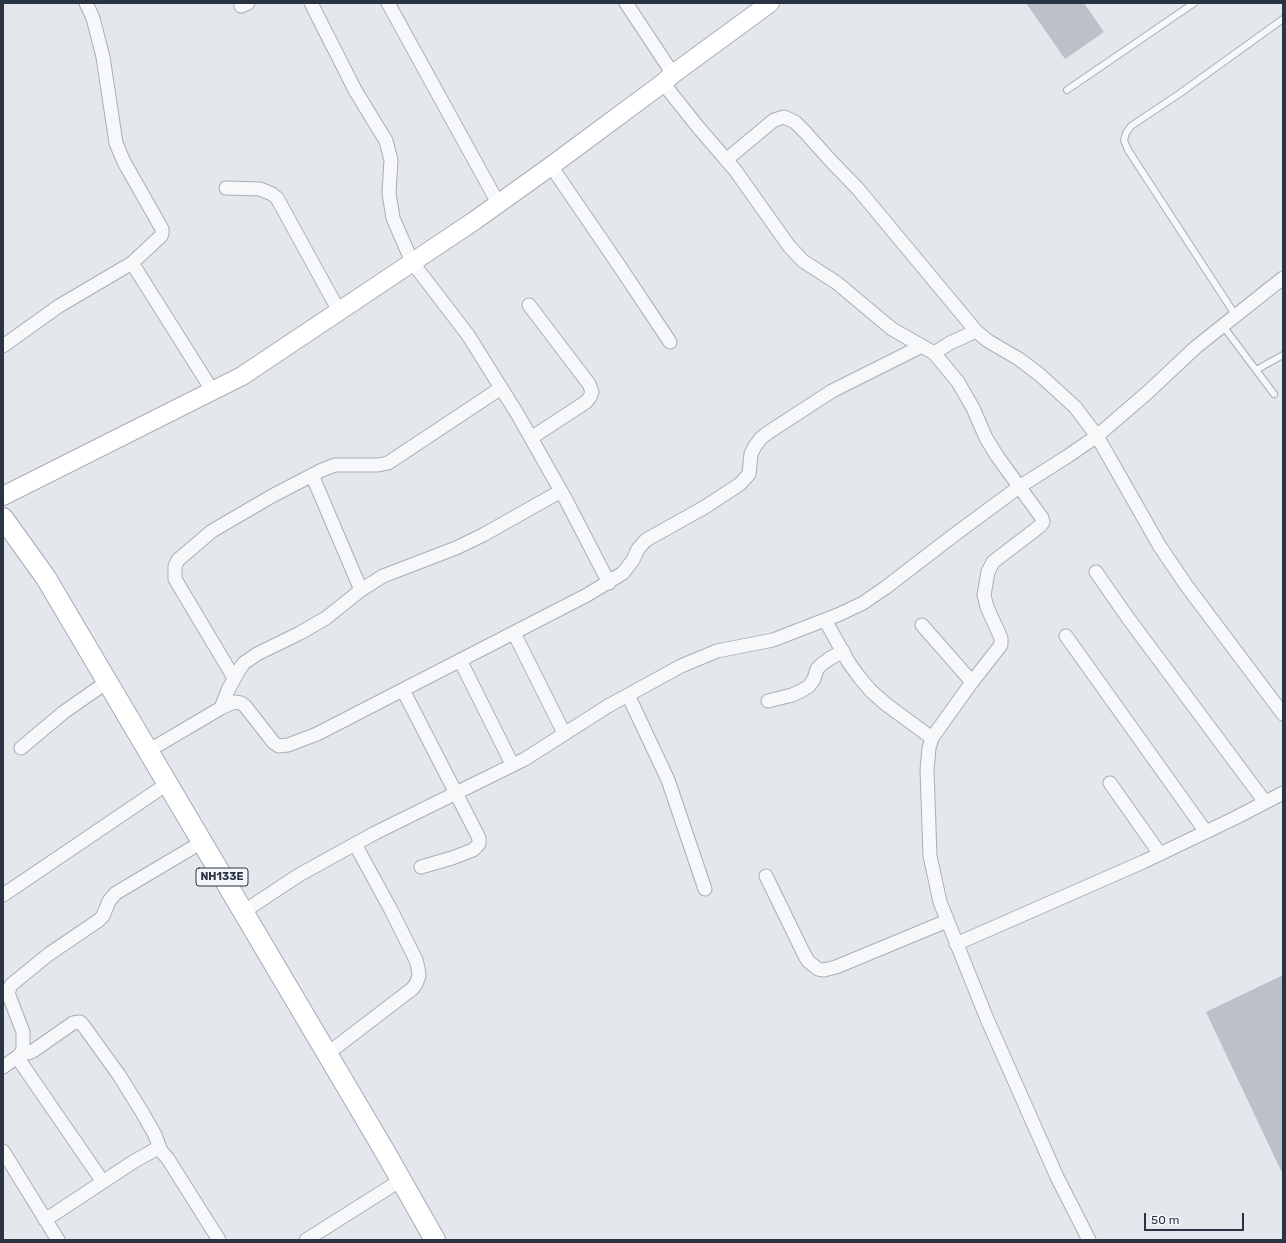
<!DOCTYPE html>
<style>
body{margin:0}
#map{position:relative;width:1286px;height:1243px;overflow:hidden;background:#e4e7ec;font-family:Rubik,sans-serif}
canvas{display:block}
.frame{position:absolute;inset:0;border:4px solid #2b3445;pointer-events:none}
.scale{position:absolute;left:1144px;top:1213px;width:100px;height:18px;box-sizing:border-box;border:2px solid #2b3445;border-top:0;padding-left:5px;font-size:12px;line-height:14px;white-space:nowrap;color:#2b3445;-webkit-text-stroke:3px #f4f6f9;paint-order:stroke}
</style>
<div id="map">
<canvas width="1286" height="1243"></canvas>
<div class="frame"></div>
<div class="scale">50 m</div>
</div>
<script>
const g = document.querySelector('canvas').getContext('2d');
g.lineJoin = 'round';
function paint(path, color) {
  g.fillStyle = color;
  g.fill(path, 'evenodd');
}
function poly(rows) {
  const path = new Path2D();
  for (const r of rows) {
    path.moveTo(r[0], r[1]);
    for (let i = 2; i < r.length; i += 2) path.lineTo(r[i], r[i + 1]);
  }
  return path;
}
function strokePath(path, color, width, dash) {
  g.strokeStyle = color;
  g.lineWidth = width;
  g.lineCap = dash ? 'butt' : 'round';
  g.setLineDash(dash || []);
  g.stroke(path);
}
function write(font, color, halo, rows, align = 'center') {
  g.font = font + ' Rubik,sans-serif';
  g.lineWidth = 3;
  g.setLineDash([]);
  g.textBaseline = 'middle';
  g.strokeStyle = halo;
  g.fillStyle = color;
  for (const [text, x, y, turn = 0] of rows) {
    g.save();
    g.translate(x, y);
    g.rotate((+turn || 0) * Math.PI / 180);
    g.textAlign = isNaN(turn) ? turn : align;
    if (halo) g.strokeText(text, 0, 0);
    g.fillText(text, 0, 0);
    g.restore();
  }
}
const building = poly([
 [1026,3,1084,3,1104,32,1065,59],
 [1283,975,1283,1175,1206,1012]
]);
const lane = poly([
 [1067,90,1194,3],
 [1236,316,1128,150,1124,140,1126,133,1131,126,1179,94,1283,19],
 [1223,326,1274,394],
 [1256,370,1283,355]
]);
const street = poly([
 [311,3,355,90,386,141,391,160,389,193,393,218,412,262,468,335,518,415,566,500,609,583],
 [388,3,498,203],
 [626,3,673,74],
 [241,6,248,3],
 [663,83,698,127,735,170,789,246,803,261,837,283,892,329,934,353,939,359,958,382,973,408,986,438,997,456,1042,518,1043,522,1040,526,993,562,988,572,984,595,987,607,1001,638,1001,645,972,682,932,738,929,748,927,770,930,856,940,902,987,1019,1057,1177,1089,1240],
 [726,160,774,120,784,117,795,122,805,132,830,160,858,189,976,331,988,341,1019,359,1040,375,1075,407,1097,436,1159,545,1186,585,1283,714],
 [551,166,620,267,670,342],
 [226,188,260,189,272,194,277,198,339,311],
 [132,263,212,390],
 [529,305,589,384,592,392,590,397,586,402,531,438],
 [3,346,59,306,132,263,161,236,162,233,162,229,124,162,116,143,103,57,93,18,86,3],
 [934,353,950,343,976,331],
 [312,475,361,590],
 [1096,572,1128,618,1265,802],
 [825,620,849,663,860,678,871,691,887,705,932,738],
 [922,625,972,682],
 [514,633,564,733],
 [1066,636,1206,832],
 [460,660,512,764],
 [234,678,175,579,175,566,178,560,212,531,272,496,322,470,335,465,378,465,388,463,501,388],
 [403,690,479,838,479,844,473,850,452,858,421,867],
 [628,695,668,780,705,889],
 [768,701,792,695,801,691,809,686,814,679,817,669,822,664,829,659,843,651],
 [221,708,228,690,239,670,244,663,257,654,300,633,326,618,361,590,383,576,456,548,483,535,561,491],
 [21,748,64,712,107,682],
 [148,751,221,708,234,702,241,703,245,706,274,743,279,746,288,745,317,734,587,595,623,573,633,560,638,549,646,540,705,507,740,484,749,474,751,454,755,446,761,438,769,432,832,391,922,346],
 [1110,783,1160,854],
 [766,876,804,954,808,961,818,969,824,970,836,967,947,921],
 [3,895,167,784],
 [243,912,299,875,375,833,525,759,608,706,681,666,717,651,773,640,840,614,863,603,885,588,954,535,1019,487,1068,456,1097,436,1148,392,1196,347,1283,278],
 [956,944,1143,862,1235,818,1283,793],
 [22,1051,28,1053,33,1051,73,1023,80,1022,83,1025,119,1075,142,1112,155,1135,161,1151],
 [327,1054,412,989,416,984,419,976,418,968,416,960,391,910,355,844],
 [17,1057,103,1182],
 [3,1067,20,1055,23,1049,23,1032,8,993,11,985,49,954,99,920,103,916,109,901,116,893,202,842],
 [3,1151,58,1240],
 [45,1220,133,1162,156,1149,161,1151,168,1159,219,1240],
 [306,1240,401,1180]
]);
const secondary = poly([
 [3,496,242,376,474,221,551,166,663,83,673,74,770,3]
]);
const primary = poly([
 [3,518,46,578,384,1150,435,1240]
]);
const shields = [
 [222,877,52]
];
const shieldNames = [
 ["NH133E",222,877]
];
paint(building, '#bbc0ca');
strokePath(lane, '#a9aeb7', 8);
strokePath(street, '#a9aeb7', 15);
strokePath(secondary, '#a9aeb7', 20);
strokePath(primary, '#a3abb8', 22);
strokePath(lane, '#f7f8fa', 6);
strokePath(street, '#f7f8fa', 13);
strokePath(secondary, '#fff', 18);
strokePath(primary, '#fff', 20);
for (const [x, y, w] of shields) {
  const box = new Path2D();
  box.roundRect(x - w / 2, y - 9, w, 18, 3);
  g.fillStyle = '#f4f6f9';
  g.fill(box);
  strokePath(box, '#2b3445', 1);
}
write('bold 11px', '#2b3445', null, shieldNames);
</script>
